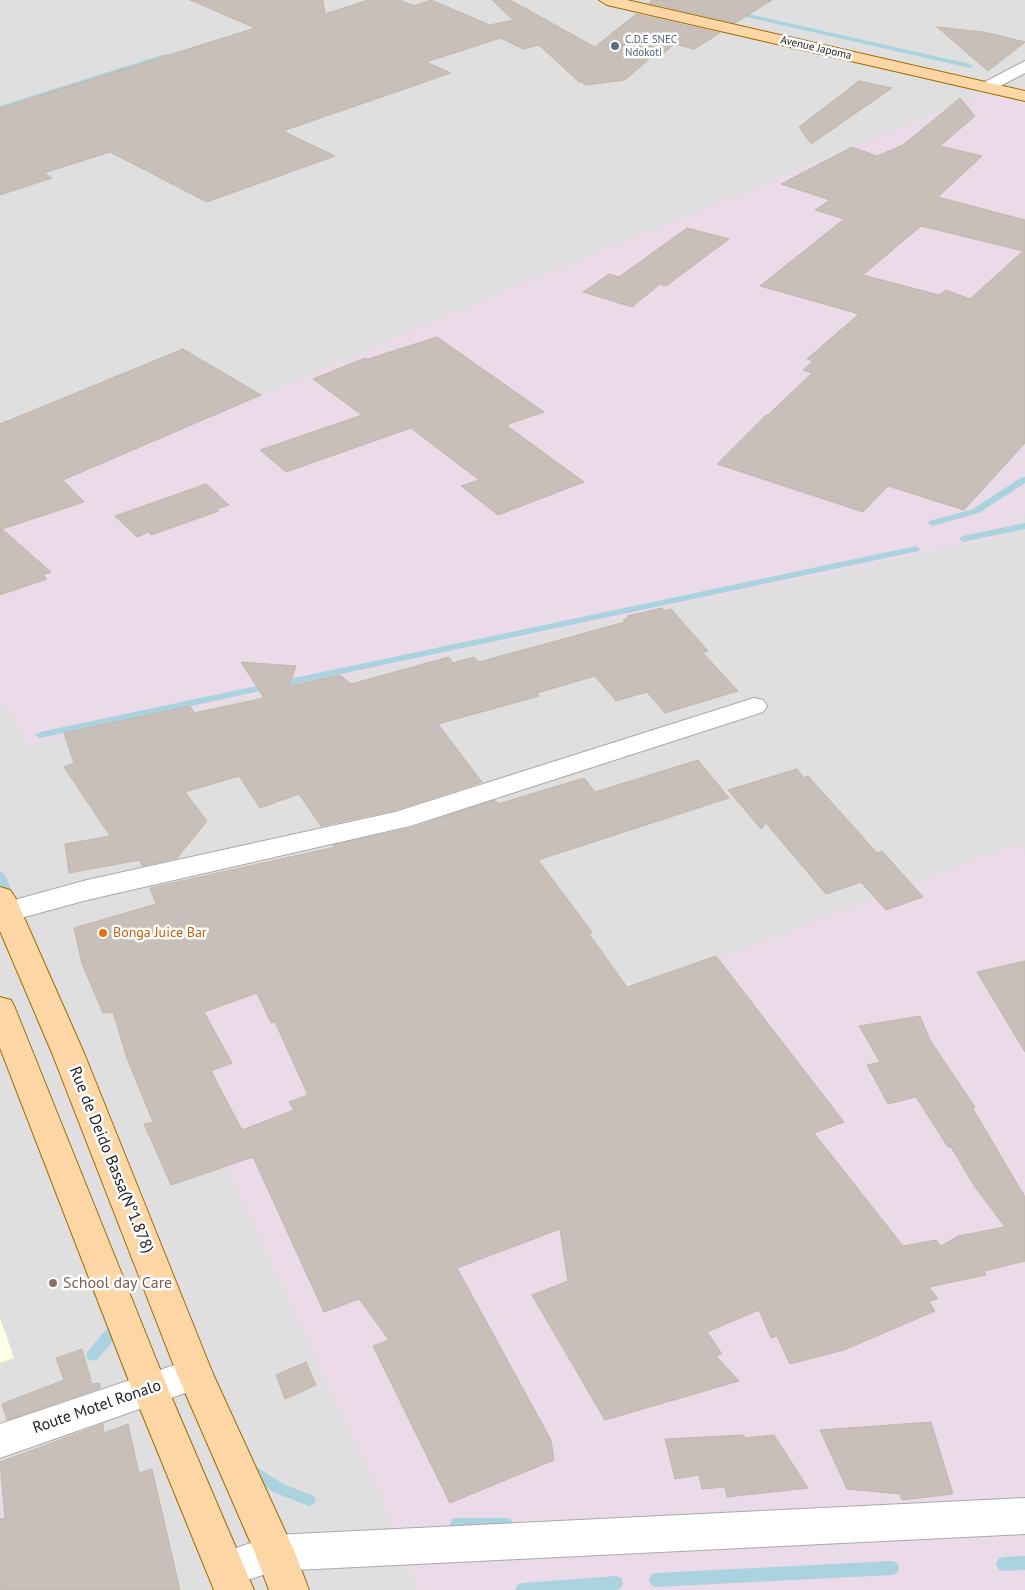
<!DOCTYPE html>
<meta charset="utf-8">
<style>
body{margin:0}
canvas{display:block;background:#f2efe9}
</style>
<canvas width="1025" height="1590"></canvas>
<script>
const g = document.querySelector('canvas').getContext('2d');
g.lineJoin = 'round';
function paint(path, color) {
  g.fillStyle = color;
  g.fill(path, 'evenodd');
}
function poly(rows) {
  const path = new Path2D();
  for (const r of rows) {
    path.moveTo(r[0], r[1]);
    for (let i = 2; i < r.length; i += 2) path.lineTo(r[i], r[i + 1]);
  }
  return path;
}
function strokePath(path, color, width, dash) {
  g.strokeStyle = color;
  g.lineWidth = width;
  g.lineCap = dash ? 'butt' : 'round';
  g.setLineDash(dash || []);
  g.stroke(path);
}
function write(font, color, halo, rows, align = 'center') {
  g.font = font + ' "PT Sans",sans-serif';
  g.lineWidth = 5;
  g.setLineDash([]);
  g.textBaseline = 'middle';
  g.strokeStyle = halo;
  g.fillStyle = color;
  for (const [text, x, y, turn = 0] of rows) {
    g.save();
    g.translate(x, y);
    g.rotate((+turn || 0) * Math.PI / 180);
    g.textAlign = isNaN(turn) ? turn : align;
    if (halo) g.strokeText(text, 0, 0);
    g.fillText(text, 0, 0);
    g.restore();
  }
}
const residential = poly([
 [0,0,1025,0,1025,1590,0,1590]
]);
const industrial = poly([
 [986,93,1025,102,1025,514,1000,537,634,614,29,746,0,700,0,508,509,289],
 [446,838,567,1017,1015,844,1025,852,1025,1590,417,1590,383,1502,208,1129,112,916]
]);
const education = poly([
 [0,1318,14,1358,0,1363]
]);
const stream = poly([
 [735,11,970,64,973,66,970,68,733,14,733,12,735,11],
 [165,54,167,55,167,57,0,110,0,106,165,54],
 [1022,477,1025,477,1025,483,979,513,932,526,928,523,929,521,973,509,1022,477],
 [1025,523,1025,529,963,542,959,539,963,536,1025,523],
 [916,546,920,549,919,551,40,738,35,735,40,732,916,546],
 [0,871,5,875,16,901,15,904,7,904,6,901,0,887,0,871],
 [115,1317,120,1318,124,1326,122,1330,98,1359,93,1361,88,1359,86,1355,88,1351,110,1325,109,1322,110,1318,115,1317],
 [249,1462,283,1484,314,1496,316,1500,314,1504,309,1506,273,1492,244,1472,242,1468,244,1464,249,1462],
 [457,1518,506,1518,511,1519,513,1524,511,1529,506,1530,457,1530,452,1529,450,1524,452,1519,457,1518],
 [1025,1556,1025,1570,1003,1571,998,1569,996,1564,998,1559,1003,1557,1025,1556],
 [892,1561,897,1563,899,1568,897,1573,892,1575,656,1587,651,1585,649,1580,651,1575,656,1573,892,1561],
 [616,1576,621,1578,623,1583,621,1588,616,1590,515,1590,517,1585,522,1583,616,1576]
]);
const building = poly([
 [190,0,323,0,325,14,368,0,400,0,414,6,431,0,490,25,513,20,492,0,510,0,595,47,636,14,720,33,694,49,674,44,663,54,656,53,625,80,586,85,582,82,579,82,539,45,523,49,501,38,426,62,451,73,283,131,335,156,207,202,110,152,44,173,52,178,0,195,0,108,255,28,190,0],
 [652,0,772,0,735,23,649,3,652,0],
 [937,27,984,32,1025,42,988,71,937,27],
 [859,81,892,88,811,144,799,127,859,81],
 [960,98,975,116,940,146,982,156,938,197,1025,220,1025,443,964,510,888,486,863,512,717,464,766,415,768,415,812,373,803,370,813,361,807,359,859,314,760,286,844,219,815,210,830,200,781,184,852,147,877,156,903,145,960,98],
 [921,226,1023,251,970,299,946,290,939,295,863,275,921,226],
 [687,228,729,239,666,286,660,284,632,307,583,292,609,274,619,277,687,228],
 [437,337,544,412,506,425,584,482,498,515,461,486,479,480,411,428,286,472,260,450,362,415,313,379,365,358,368,359,437,337],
 [183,349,261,395,63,480,84,502,2,529,51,572,43,575,47,579,0,595,0,424,183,349],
 [206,484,229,505,217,509,219,511,151,535,149,532,137,537,115,516,206,484],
 [662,608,664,611,671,609,708,651,703,653,738,691,665,713,647,692,616,701,595,676,537,693,539,696,438,724,482,782,395,810,321,826,299,794,260,808,239,776,185,792,207,821,177,858,142,866,140,860,69,873,65,844,110,836,64,767,74,763,64,733,190,706,194,713,264,698,241,662,296,666,289,686,340,675,351,684,449,657,453,663,474,657,479,662,625,622,623,620,629,618,627,616,662,608],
 [698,760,729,798,538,860,592,932,589,934,627,987,716,956,844,1122,814,1133,903,1246,936,1240,941,1246,958,1236,1005,1227,975,1187,951,1147,948,1147,916,1097,888,1104,867,1065,880,1062,859,1026,920,1016,930,1040,975,1107,972,1107,1025,1197,1025,1261,984,1271,986,1275,929,1287,938,1299,929,1301,935,1311,844,1350,790,1364,777,1336,771,1338,759,1310,707,1332,722,1354,716,1356,739,1381,605,1420,532,1295,568,1281,560,1229,457,1268,551,1440,554,1460,450,1503,373,1346,389,1340,359,1299,324,1312,253,1157,171,1185,144,1124,153,1122,127,1058,113,1012,103,1013,82,964,74,928,156,904,150,888,335,847,333,845,411,828,495,800,498,804,584,778,595,792,698,760],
 [257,993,271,1023,275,1022,308,1095,289,1102,294,1110,242,1130,211,1071,232,1063,204,1012,257,993],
 [797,769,804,778,808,776,877,853,882,851,923,897,886,910,861,882,826,894,766,823,761,829,728,790,797,769],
 [1025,961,1025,1052,977,972,1025,961],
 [82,1349,92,1384,100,1383,100,1388,7,1420,2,1404,64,1380,56,1358,82,1349],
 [306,1362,316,1385,285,1399,276,1375,306,1362],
 [931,1422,953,1494,902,1500,900,1494,847,1489,820,1430,931,1422],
 [103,1424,104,1433,128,1424,139,1473,152,1469,180,1590,0,1590,0,1519,5,1518,0,1462,103,1424],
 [744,1435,744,1438,774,1435,808,1488,727,1497,725,1487,702,1489,699,1475,675,1479,665,1439,744,1435]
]);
const minor = poly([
 [1025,61,1025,73,993,90,987,92,981,90,979,87,981,84,1025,61],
 [754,698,763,700,767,706,763,712,410,826,87,900,6,922,0,920,0,904,87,880,395,812,754,698],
 [195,1358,208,1363,213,1374,208,1385,0,1458,0,1424,195,1358],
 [1025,1498,1025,1534,275,1571,226,1587,212,1582,206,1569,212,1556,275,1535,1025,1498]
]);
const major = poly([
 [599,0,627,0,1025,91,1025,101,607,5,599,0],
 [0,887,10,890,15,897,84,1053,213,1374,295,1553,309,1590,269,1590,255,1553,177,1374,52,1053,0,931,0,887],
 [0,997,11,1000,15,1008,168,1389,254,1590,214,1590,132,1389,0,1048,0,997]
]);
const markers = [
 [615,46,5,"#5c6f8a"],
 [103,933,5,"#e8710a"],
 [53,1283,5,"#8d6e63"]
];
const farServicenames = [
 ["C.D.E SNEC",625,40],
 ["Ndokoti",625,53]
];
const farStreetnames = [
 ["Avenue Japoma",816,48,13]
];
const foodNames = [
 ["Bonga Juice Bar",113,933]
];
const nearStreetnames = [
 ["Rue de Deido Bassa(N°1.878)",111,1160,68],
 ["Route Motel Ronalo",97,1407,-19]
];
const nearEducationnames = [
 ["School day Care",63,1283]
];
paint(residential, '#e0dfdf');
paint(industrial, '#ebdbe8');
paint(education, '#ffffe5');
paint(stream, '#aad3df');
paint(building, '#c7bfb8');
strokePath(building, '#c4b6ab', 1);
strokePath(minor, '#a9a9a9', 2);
strokePath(major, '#a06b00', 2);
paint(minor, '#fff');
paint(major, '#fcd6a4');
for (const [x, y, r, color] of markers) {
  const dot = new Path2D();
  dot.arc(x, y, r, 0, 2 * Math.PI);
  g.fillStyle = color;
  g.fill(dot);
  strokePath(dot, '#fff', 2);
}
write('11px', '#4e5e75', '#fff', farServicenames, 'left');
write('11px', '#222', '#fff', farStreetnames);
write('14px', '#c56008', '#fff', foodNames, 'left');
write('16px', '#222', '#fff', nearStreetnames);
write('16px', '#785e54', '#fff', nearEducationnames, 'left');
</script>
